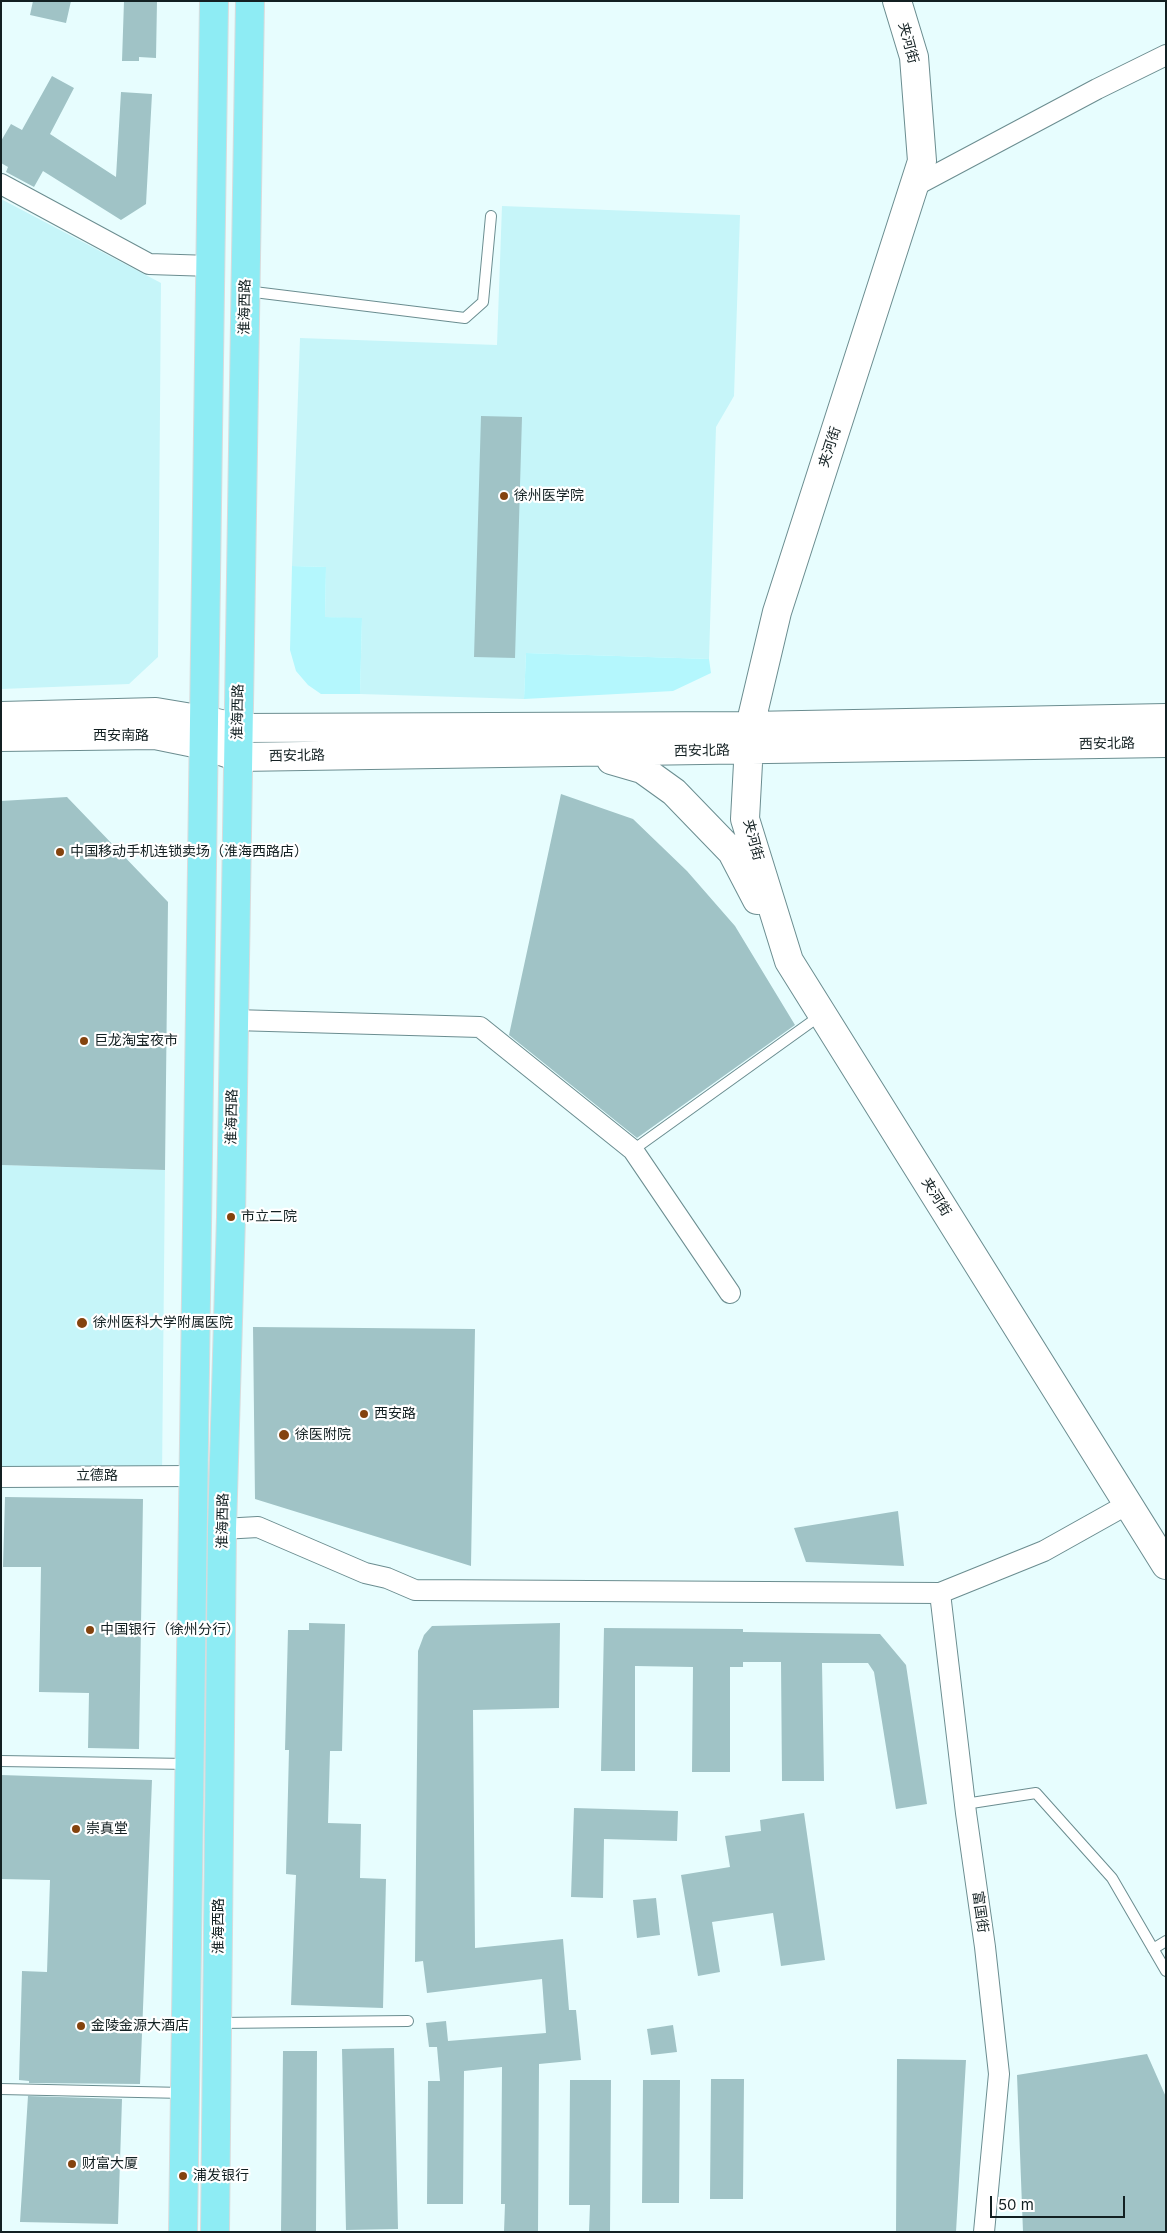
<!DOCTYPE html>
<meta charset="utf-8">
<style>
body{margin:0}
#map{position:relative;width:1167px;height:2233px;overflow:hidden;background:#e7fdfe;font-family:Inter,sans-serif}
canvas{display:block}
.frame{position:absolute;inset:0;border:2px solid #132022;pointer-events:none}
.scale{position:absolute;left:990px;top:2196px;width:135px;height:22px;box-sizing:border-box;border:2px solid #132022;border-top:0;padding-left:6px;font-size:15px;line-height:18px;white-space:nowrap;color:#132022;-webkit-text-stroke:4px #fff;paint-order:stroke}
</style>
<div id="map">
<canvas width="1167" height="2233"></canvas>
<div class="frame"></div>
<div class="scale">50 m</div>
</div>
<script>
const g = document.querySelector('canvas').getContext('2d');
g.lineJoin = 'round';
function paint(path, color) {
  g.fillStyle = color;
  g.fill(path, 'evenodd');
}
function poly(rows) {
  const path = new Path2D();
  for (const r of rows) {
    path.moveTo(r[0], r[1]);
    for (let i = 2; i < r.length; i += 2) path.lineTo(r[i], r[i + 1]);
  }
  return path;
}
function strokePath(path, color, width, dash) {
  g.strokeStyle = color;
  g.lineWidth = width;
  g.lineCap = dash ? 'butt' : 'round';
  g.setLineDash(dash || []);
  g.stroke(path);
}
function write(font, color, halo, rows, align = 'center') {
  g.font = font + ' Inter,"Noto Sans SC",sans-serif';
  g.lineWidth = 4.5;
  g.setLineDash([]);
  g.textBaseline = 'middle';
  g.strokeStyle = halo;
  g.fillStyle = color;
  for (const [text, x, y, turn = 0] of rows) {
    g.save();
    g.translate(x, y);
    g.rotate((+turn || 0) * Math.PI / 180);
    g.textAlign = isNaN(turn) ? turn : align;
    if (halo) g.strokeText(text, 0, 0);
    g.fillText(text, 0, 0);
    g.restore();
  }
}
const built = poly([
 [1,199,161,283,158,657,129,684,1,689],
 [502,206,740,215,734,396,716,427,709,659,526,653,524,699,360,694,362,619,325,617,326,567,292,566,300,338,497,345],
 [1,1165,165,1170,162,1477,1,1477]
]);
const green = poly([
 [292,566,326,567,325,617,362,618,360,694,321,694,308,685,296,671,290,650],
 [526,653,709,659,711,673,673,691,524,699]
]);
const building = poly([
 [33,1,71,1,66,23,30,15],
 [124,1,157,1,156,58,139,57,139,61,122,61],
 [52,76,74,88,50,134,116,177,121,92,152,94,146,204,121,220,43,171,34,187,6,172,8,167,1,163,1,141,11,124,22,130],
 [481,416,522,417,515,658,474,657],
 [561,794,633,819,687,871,735,926,795,1025,637,1138,509,1035],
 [67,797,168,902,165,1170,1,1165,1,801],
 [253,1327,475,1329,471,1566,255,1499],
 [5,1497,143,1499,139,1749,88,1748,89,1693,39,1692,41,1567,3,1567],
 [898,1511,904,1566,806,1562,794,1528],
 [309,1623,345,1624,342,1751,330,1751,328,1823,361,1824,360,1878,386,1879,383,2008,291,2005,296,1875,286,1874,289,1750,285,1750,288,1630,309,1630],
 [560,1623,559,1708,473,1710,475,1948,563,1939,569,2010,576,2010,581,2060,539,2064,538,2232,504,2232,505,2204,501,2204,502,2067,464,2071,463,2204,427,2204,428,2081,440,2081,437,2047,429,2047,426,2023,446,2021,448,2041,546,2033,542,1979,427,1993,423,1961,415,1962,418,1651,424,1635,432,1626],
 [604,1628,743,1629,743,1632,880,1634,906,1665,927,1804,896,1809,874,1672,868,1663,822,1663,824,1781,782,1781,781,1662,743,1662,743,1667,730,1667,730,1772,692,1772,693,1667,635,1666,635,1771,601,1771],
 [1,1775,152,1780,140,2084,29,2083,29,2081,19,2080,22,1971,47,1972,50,1880,1,1879],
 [574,1808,678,1811,677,1841,604,1839,603,1898,571,1897],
 [804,1813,825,1960,781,1966,773,1913,712,1922,720,1972,698,1976,681,1875,730,1867,725,1836,761,1831,760,1820],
 [656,1898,660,1935,637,1938,633,1900],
 [673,2025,677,2052,651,2055,647,2029],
 [394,2048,398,2229,346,2230,342,2049],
 [283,2051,317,2051,316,2232,281,2232],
 [1147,2054,1166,2097,1166,2232,1023,2232,1017,2075],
 [897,2059,966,2060,956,2232,896,2232],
 [711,2079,744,2079,743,2199,710,2199],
 [570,2080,611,2080,610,2232,589,2232,590,2205,569,2205],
 [643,2080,680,2080,679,2203,642,2203],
 [28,2096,122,2099,118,2224,20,2222]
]);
const lane = poly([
 [246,291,465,318,483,302,491,216],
 [633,1150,821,1015],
 [1,1761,188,1764],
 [965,1804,1036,1793,1112,1878,1166,1971],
 [1153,1949,1166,1941],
 [219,2023,408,2021],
 [1,2089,184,2093]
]);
const street = poly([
 [1,184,149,264,211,266],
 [913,187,1097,89,1166,55],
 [234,1020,480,1027,633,1150,730,1293],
 [1,1477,194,1476],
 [222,1529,258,1527,365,1573,387,1578,415,1590,940,1593,1044,1551,1128,1504],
 [940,1593,966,1813,985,1947,999,2074,984,2232]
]);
const secondary = poly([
 [897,1,914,57,922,161,777,612,750,726,745,819,789,961,1166,1565],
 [1,716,156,712,204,720,238,728,750,726,1166,718],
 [1,737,155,735,204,745,238,757,1166,743],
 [611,760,642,769,674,792,732,852,757,900]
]);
const primary = poly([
 [183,2232,214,1],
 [215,2232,222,1529,231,1217,250,1]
]);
const markers = [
 [504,496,5,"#84430e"],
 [60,852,5,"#84430e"],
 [84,1041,5,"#84430e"],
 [231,1217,5,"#84430e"],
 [82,1323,6,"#84430e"],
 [364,1414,5,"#84430e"],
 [284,1435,6,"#84430e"],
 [90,1630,5,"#84430e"],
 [76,1829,5,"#84430e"],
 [81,2026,5,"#84430e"],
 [72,2164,5,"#84430e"],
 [183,2176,5,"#84430e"]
];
const streetNames = [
 ["夹河街",908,43,75],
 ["淮海西路",245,307,-89],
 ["夹河街",830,447,-72],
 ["淮海西路",238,712,-89],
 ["西安南路",121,736],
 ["西安北路",1107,744,-1],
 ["西安北路",702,751,-1],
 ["西安北路",297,756,-1],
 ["夹河街",753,840,75],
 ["淮海西路",232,1117,-89],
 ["夹河街",936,1197,58],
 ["立德路",97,1476],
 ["淮海西路",223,1521,-89],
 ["富国街",980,1912,82],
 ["淮海西路",219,1926,-90]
];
const poiNames = [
 ["徐州医学院",514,496],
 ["中国移动手机连锁卖场（淮海西路店）",70,852],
 ["巨龙淘宝夜市",94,1041],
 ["市立二院",241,1217],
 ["徐州医科大学附属医院",93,1323],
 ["西安路",374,1414],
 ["徐医附院",295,1435],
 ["中国银行（徐州分行）",100,1630],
 ["崇真堂",86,1829],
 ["金陵金源大酒店",91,2026],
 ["财富大厦",82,2164],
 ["浦发银行",193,2176]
];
paint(built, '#c6f5f9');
paint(green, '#b4f7fd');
paint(building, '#a0c3c6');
strokePath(lane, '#6b8d90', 12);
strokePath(street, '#6b8d90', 22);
strokePath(secondary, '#6b8d90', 30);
strokePath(primary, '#d9dbdc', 30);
strokePath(lane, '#fff', 10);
strokePath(street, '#fff', 20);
strokePath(secondary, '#fff', 28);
strokePath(primary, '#8eecf4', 28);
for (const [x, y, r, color] of markers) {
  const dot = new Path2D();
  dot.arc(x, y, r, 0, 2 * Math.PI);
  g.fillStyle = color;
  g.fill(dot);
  strokePath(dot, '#fff', 2);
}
write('14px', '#132022', '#fff', streetNames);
write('14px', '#132022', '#fff', poiNames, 'left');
</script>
